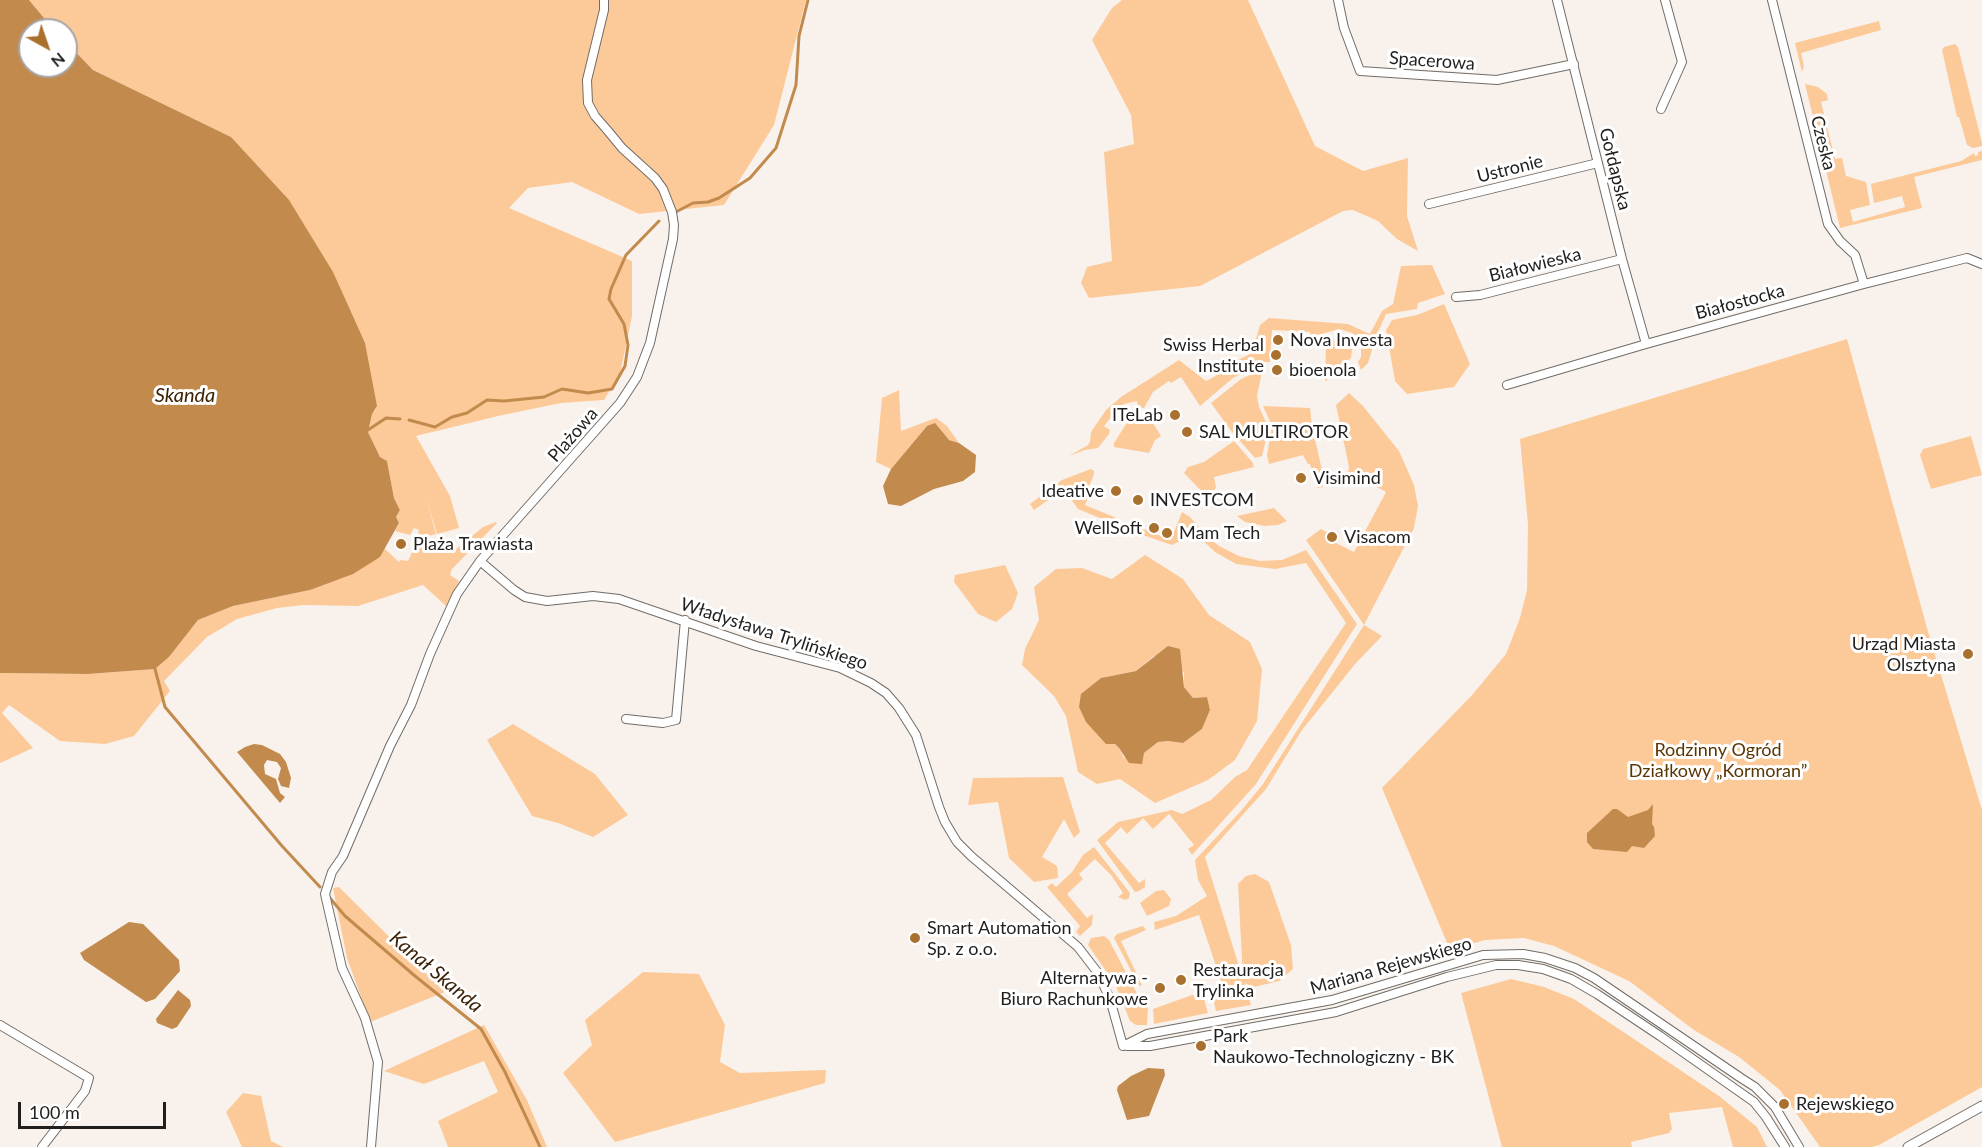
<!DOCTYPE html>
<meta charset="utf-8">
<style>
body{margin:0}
#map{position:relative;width:1982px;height:1147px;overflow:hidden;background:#f9f2ec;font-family:Lato,sans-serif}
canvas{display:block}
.north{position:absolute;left:18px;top:18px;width:60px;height:60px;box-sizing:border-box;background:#fff;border:2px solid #a6a5a5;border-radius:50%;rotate:140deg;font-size:16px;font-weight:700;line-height:24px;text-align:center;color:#211f1d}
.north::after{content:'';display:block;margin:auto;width:21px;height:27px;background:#a9702e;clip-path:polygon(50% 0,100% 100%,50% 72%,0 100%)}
.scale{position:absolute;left:18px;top:1102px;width:148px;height:27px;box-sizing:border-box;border:3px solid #211f1d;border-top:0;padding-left:8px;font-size:18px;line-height:21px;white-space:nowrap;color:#211f1d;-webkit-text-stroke:4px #fff;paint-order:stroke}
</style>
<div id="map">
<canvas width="1982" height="1147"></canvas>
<div class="north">N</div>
<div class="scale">100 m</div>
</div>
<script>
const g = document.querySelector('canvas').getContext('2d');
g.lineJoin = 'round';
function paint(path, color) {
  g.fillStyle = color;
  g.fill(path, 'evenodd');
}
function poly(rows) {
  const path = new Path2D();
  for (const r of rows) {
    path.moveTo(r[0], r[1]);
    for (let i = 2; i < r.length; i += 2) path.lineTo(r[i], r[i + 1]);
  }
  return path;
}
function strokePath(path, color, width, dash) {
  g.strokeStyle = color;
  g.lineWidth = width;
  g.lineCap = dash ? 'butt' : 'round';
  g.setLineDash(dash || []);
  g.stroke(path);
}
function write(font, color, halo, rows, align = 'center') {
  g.font = font + ' Lato,sans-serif';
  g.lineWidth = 6;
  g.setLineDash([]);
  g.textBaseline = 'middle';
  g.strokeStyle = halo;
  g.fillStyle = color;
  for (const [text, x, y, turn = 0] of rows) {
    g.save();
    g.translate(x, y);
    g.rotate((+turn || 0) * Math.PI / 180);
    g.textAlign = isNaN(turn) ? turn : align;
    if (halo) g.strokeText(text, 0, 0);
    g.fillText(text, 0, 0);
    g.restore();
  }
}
const green = poly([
 [29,0,806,0,774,125,724,205,639,214,572,182,528,188,509,208,632,261,632,316,620,374,604,400,561,403,498,416,416,436,450,496,459,528,437,534,427,501,436,534,417,539,419,530,414,528,410,535,395,531,399,524,396,517,400,510,394,498,387,461,380,457,368,432,372,413,376,409,231,137,93,70,66,42,66,30,54,30],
 [1122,0,1248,0,1315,146,1363,171,1408,158,1407,216,1418,251,1397,239,1378,221,1353,210,1343,211,1200,286,1089,298,1081,283,1087,267,1112,261,1104,152,1134,144,1131,115,1092,40,1112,8],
 [1879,21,1881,30,1801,53,1804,66,1802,72,1795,43],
 [1955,44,1958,47,1982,143,1982,146,1973,148,1967,145,1959,117,1957,117,1942,50,1944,47],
 [1805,84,1818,87,1827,94,1828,100,1821,102,1835,159,1842,158,1846,176,1866,182,1870,205,1850,210,1853,222,1905,207,1902,196,1874,203,1871,184,1961,161,1974,153,1975,156,1978,155,1978,152,1982,151,1982,160,1914,177,1922,208,1840,228],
 [1432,265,1445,294,1418,303,1417,309,1386,314,1376,337,1368,363,1361,370,1358,362,1361,357,1361,344,1352,333,1339,329,1314,336,1310,335,1310,332,1272,330,1270,362,1264,362,1233,378,1200,406,1181,377,1171,383,1169,381,1153,392,1144,408,1138,407,1137,401,1124,404,1116,411,1104,426,1110,430,1109,434,1098,448,1085,450,1069,456,1088,445,1090,442,1091,432,1106,410,1121,397,1179,360,1206,381,1214,377,1230,364,1252,353,1260,325,1269,318,1348,324,1370,334,1382,311,1393,304,1401,266],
 [1444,304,1470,364,1454,387,1407,394,1395,381,1386,330,1392,320,1417,315],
 [1335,339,1346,340,1351,345,1352,350,1351,358,1326,381,1325,380,1326,348,1330,341],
 [1847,339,1929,635,1982,810,1982,1087,1879,1145,1872,1147,1820,1147,1780,1090,1739,1057,1694,1030,1629,981,1554,946,1524,938,1485,940,1450,950,1382,788,1473,694,1506,654,1520,618,1527,590,1528,524,1520,439],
 [1261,370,1262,372,1257,396,1259,407,1267,424,1267,435,1262,456,1255,458,1232,432,1211,403,1241,379],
 [899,390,901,431,936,418,947,426,959,443,949,440,927,426,891,469,876,462,882,398],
 [1349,393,1363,406,1399,451,1414,485,1418,506,1414,528,1364,625,1382,636,1356,663,1302,730,1266,789,1205,857,1243,979,1238,884,1246,876,1255,874,1269,882,1291,945,1293,969,1279,981,1254,987,1245,983,1251,1005,1216,1011,1212,995,1207,991,1221,993,1219,983,1221,981,1199,915,1155,930,1154,922,1176,916,1207,896,1198,880,1195,860,1240,812,1263,784,1364,625,1306,540,1321,529,1328,533,1326,538,1354,552,1386,492,1369,483,1371,478,1360,473,1348,473,1349,467,1336,405],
 [1263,406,1310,408,1312,426,1322,470,1323,487,1317,488,1310,464,1308,464,1303,455,1269,464,1267,455,1272,426],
 [1142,416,1151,420,1161,436,1155,440,1149,453,1114,447,1114,443,1128,421],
 [1971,436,1982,475,1931,489,1920,455,1923,449],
 [1234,441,1253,463,1254,467,1214,477,1216,487,1209,499,1184,473,1188,467,1204,462],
 [1091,469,1094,471,1094,474,1087,492,1089,496,1085,505,1119,519,1118,523,1132,528,1133,525,1171,540,1182,512,1190,517,1207,536,1219,546,1239,556,1260,561,1282,560,1306,550,1357,624,1256,784,1192,855,1188,849,1194,845,1169,814,1153,829,1143,818,1127,834,1121,827,1105,843,1139,883,1145,879,1145,887,1139,891,1135,892,1097,840,1118,822,1172,810,1182,814,1211,800,1235,777,1247,770,1346,623,1306,563,1275,569,1236,564,1215,552,1196,534,1172,545,1131,531,1078,509,1064,489,1034,510,1030,504,1062,480],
 [1274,508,1287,521,1278,525,1265,526,1245,522,1237,516],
 [496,522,497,523,452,569,450,575,459,581,446,606,423,585,358,606,304,605,277,608,237,619,207,637,164,681,170,691,134,736,105,744,60,741,9,705,2,713,33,748,0,763,0,673,88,674,155,669,169,657,198,620,233,606,310,590,380,557,384,548,399,562,400,560,408,561,416,544,435,538,443,549,454,551,483,527],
 [1145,555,1183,579,1209,615,1250,642,1262,669,1257,721,1235,760,1208,780,1155,803,1120,779,1097,784,1078,772,1066,716,1054,696,1022,665,1025,649,1039,620,1034,587,1056,569,1082,568,1112,579],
 [1154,656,1184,672,1184,687,1193,698,1207,697,1210,710,1202,729,1183,743,1168,741,1158,742,1144,753,1124,758,1119,748,1115,744,1101,678,1136,671],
 [1005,565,1018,593,1012,609,996,622,978,614,954,582,955,575],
 [513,724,595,774,628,815,593,837,558,823,532,816,487,740],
 [1063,777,1080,832,1074,838,1064,819,1042,857,1057,866,1058,878,1034,882,1009,858,998,802,968,805,973,778],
 [1094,847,1130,893,1129,898,1125,900,1118,897,1123,893,1111,875,1095,859,1079,874,1083,879,1067,894,1087,918,1093,914,1092,925,1080,936,1076,932,1080,926,1047,887,1052,883,1056,887,1072,872,1083,855],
 [339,887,445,992,370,1022,347,958,333,888],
 [1164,890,1171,899,1169,906,1147,916,1140,903,1156,891],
 [1143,926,1146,930,1121,941,1142,985,1139,986,1114,938,1117,934],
 [1104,936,1109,940,1143,1005,1148,1008,1147,1025,1136,1025,1130,1021,1115,984,1088,945,1091,938],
 [643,972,699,974,725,1025,720,1062,740,1073,826,1070,825,1083,615,1142,563,1073,592,1045,585,1020],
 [1511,979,1544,987,1574,999,1719,1096,1757,1127,1767,1147,1733,1147,1722,1107,1669,1113,1672,1129,1669,1133,1631,1142,1632,1147,1502,1147,1461,993],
 [1192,995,1204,999,1208,1013,1154,1024,1153,1009],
 [484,1025,527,1100,547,1147,448,1147,438,1121,498,1092,484,1061,424,1084,384,1071],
 [243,1093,261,1096,271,1141,283,1147,242,1147,226,1112]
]);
const water = poly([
 [0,0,29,0,54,30,30,30,30,66,66,66,66,42,93,70,231,137,289,200,333,272,365,343,377,406,372,414,368,432,380,457,387,461,394,498,400,510,396,517,399,523,380,557,353,574,310,590,233,606,198,620,169,657,155,669,88,674,0,673],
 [935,423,949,440,959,443,976,455,975,472,963,481,934,489,901,506,888,504,883,486,891,469,927,426],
 [1168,646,1180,649,1184,687,1193,698,1207,697,1210,710,1202,729,1183,743,1168,741,1158,742,1144,753,1142,764,1129,763,1119,748,1115,744,1106,744,1086,722,1079,707,1081,694,1101,678,1136,671],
 [254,744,262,745,280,754,286,762,291,778,289,788,281,786,278,779,281,768,277,762,267,760,264,765,265,774,276,779,280,793,285,797,280,803,237,752,245,747],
 [1653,804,1652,824,1654,827,1655,836,1644,848,1632,846,1627,852,1593,849,1587,842,1587,833,1613,809,1617,809,1628,817,1648,810],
 [129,922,143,924,179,960,180,971,155,999,146,1002,84,960,80,953],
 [178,990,190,1000,191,1006,177,1027,172,1029,157,1023,156,1019],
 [1148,1068,1164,1069,1165,1075,1149,1116,1127,1120,1117,1090,1118,1086,1131,1076]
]);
const stream = poly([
 [674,213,693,203,708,202,719,198,750,178,776,148,796,85,799,36,808,0],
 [409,420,435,427,452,417,467,413,487,400,504,401,544,397,562,389,588,393,612,389,625,366,628,345,624,324,609,299,611,289,626,255,659,221],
 [368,430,386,418,400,419],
 [155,669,165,707,282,846,320,887],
 [329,897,345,916,415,976,481,1029,505,1072,540,1147]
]);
const minor = poly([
 [1338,0,1344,28,1360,71,1497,80,1574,64],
 [1557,0,1622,259,1646,344],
 [1772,0,1828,224,1840,241,1855,255,1864,284],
 [1661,109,1682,62,1665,0],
 [1429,204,1598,163],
 [1456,297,1480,295,1622,259],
 [1507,385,1646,344,1864,284,1967,258,1982,264],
 [480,561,514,590,525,597,547,601,593,596,619,599,756,646,840,668,871,683,886,693,899,708,916,735,939,807,945,822,957,842,971,856,1078,947,1098,973,1110,999,1123,1046],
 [626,719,663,723,676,720,685,620],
 [0,1025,89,1078,85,1091,42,1147],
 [1123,1046,1147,1034,1332,1000,1483,955,1523,954,1545,958,1575,968,1594,978,1741,1078,1755,1087,1775,1107,1799,1147],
 [1127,1046,1150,1046,1336,1012,1447,977,1496,965,1518,965,1543,969,1571,979,1597,994,1660,1036,1754,1102,1766,1117,1785,1147],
 [371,1147,378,1062,365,1018,342,968,325,894,332,872,343,856,390,746,411,705,430,654,457,594,480,561,620,403,637,377,650,343,673,239,674,225,672,212,663,189,655,178,622,148,608,131,595,116,588,103,587,80,604,10,604,0]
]);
const tertiary = poly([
 [1908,1147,1982,1106]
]);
const markers = [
 [1278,340,6,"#a9702e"],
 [1276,355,6,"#a9702e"],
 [1277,370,6,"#a9702e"],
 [1175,415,6,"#a9702e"],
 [1187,432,6,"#a9702e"],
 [1301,478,6,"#a9702e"],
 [1116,491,6,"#a9702e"],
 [1138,500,6,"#a9702e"],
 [1154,528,6,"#a9702e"],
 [1167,533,6,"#a9702e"],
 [1332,537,6,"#a9702e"],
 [401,544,6,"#a9702e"],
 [1968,654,6,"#a9702e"],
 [915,938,6,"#a9702e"],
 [1181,980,6,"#a9702e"],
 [1160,988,6,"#a9702e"],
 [1201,1046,6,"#a9702e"],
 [1784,1104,6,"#a9702e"]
];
const streetNames = [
 ["Spacerowa",1432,61,4],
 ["Czeska",1823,143,76],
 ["Ustronie",1510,169,-14],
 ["Gołdapska",1615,169,76],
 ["Białowieska",1535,265,-14],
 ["Białostocka",1740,302,-15],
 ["Plażowa",573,435,-49],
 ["Władysława Trylińskiego",774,634,18],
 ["Mariana Rejewskiego",1391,966,-16]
];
const poiNames = [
 ["Nova Investa",1290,340],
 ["Swiss Herbal",1264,345,"right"],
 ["Institute",1264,366,"right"],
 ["bioenola",1289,370],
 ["ITeLab",1163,415,"right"],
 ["SAL MULTIROTOR",1199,432],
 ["Visimind",1313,478],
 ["Ideative",1104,491,"right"],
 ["INVESTCOM",1150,500],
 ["WellSoft",1142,528,"right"],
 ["Mam Tech",1179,533],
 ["Visacom",1344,537],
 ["Plaża Trawiasta",413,544],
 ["Urząd Miasta",1956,644,"right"],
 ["Olsztyna",1956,665,"right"],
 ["Smart Automation",927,928],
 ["Sp. z o.o.",927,949],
 ["Restauracja",1193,970],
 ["Trylinka",1193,991],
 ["Alternatywa -",1148,978,"right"],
 ["Biuro Rachunkowe",1148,999,"right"],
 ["Park",1213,1036],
 ["Naukowo-Technologiczny - BK",1213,1057],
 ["Rejewskiego",1796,1104]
];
const parkNames = [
 ["Rodzinny Ogród",1718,750],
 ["Działkowy „Kormoran”",1718,771]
];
const waterNames = [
 ["Skanda",185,396],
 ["Kanał Skanda",436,972,40]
];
paint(green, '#fcca99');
paint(water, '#c28a4d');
strokePath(stream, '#c28a4d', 3);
strokePath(minor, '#726c66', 10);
strokePath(tertiary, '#726c66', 11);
strokePath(minor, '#fff', 8);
strokePath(tertiary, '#fff', 9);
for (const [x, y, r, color] of markers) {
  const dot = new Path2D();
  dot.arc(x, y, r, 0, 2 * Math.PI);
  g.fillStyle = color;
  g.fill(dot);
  strokePath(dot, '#fff', 2);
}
write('18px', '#211f1d', '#fff', streetNames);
write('18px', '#211f1d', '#fff', poiNames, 'left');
write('18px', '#5b3603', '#fff', parkNames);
write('italic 20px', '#3b2308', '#fff', waterNames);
</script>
